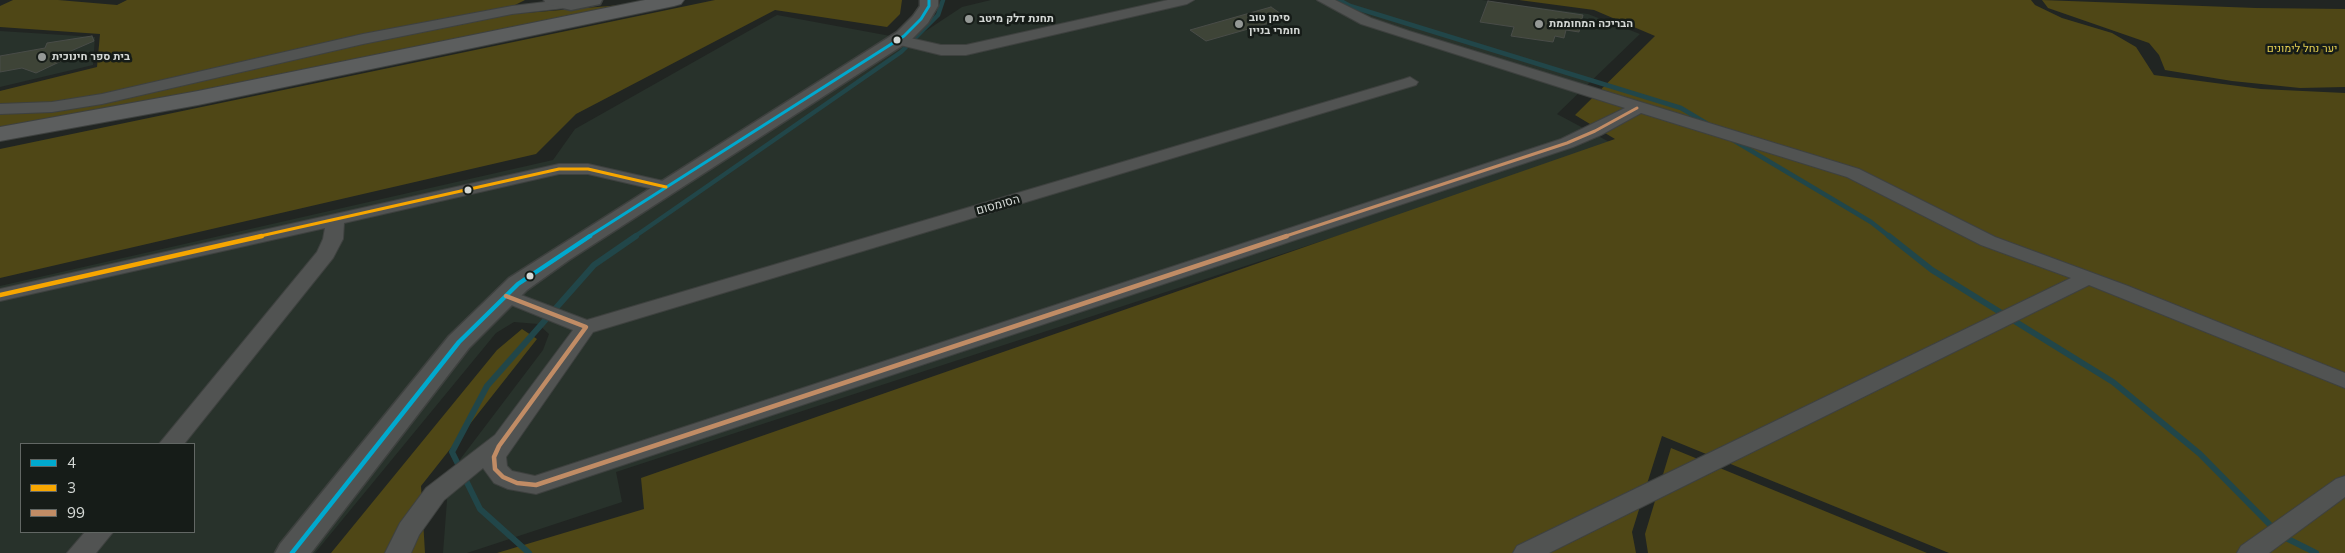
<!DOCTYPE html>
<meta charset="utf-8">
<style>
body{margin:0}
#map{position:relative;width:2345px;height:553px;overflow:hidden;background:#212522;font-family:Mulish,sans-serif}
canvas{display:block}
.legend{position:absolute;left:20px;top:443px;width:175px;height:90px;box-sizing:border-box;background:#161c18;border:1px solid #626764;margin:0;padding:6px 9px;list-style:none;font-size:15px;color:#d4d8d5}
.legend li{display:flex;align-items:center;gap:10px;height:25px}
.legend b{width:25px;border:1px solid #626764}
</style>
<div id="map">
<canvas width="2345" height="553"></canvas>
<ul class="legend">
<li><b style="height:6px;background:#00a9ce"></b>4</li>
<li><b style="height:6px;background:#f7a600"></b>3</li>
<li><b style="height:6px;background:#c18c65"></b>99</li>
</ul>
</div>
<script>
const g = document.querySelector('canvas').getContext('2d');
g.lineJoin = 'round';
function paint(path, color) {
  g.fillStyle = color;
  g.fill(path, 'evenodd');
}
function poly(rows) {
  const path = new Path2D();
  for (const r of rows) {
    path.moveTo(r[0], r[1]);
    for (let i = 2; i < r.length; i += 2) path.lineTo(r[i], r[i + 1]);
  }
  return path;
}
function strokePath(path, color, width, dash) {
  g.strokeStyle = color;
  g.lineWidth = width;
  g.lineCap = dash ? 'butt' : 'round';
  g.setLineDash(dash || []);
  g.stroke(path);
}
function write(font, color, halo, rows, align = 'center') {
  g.font = font + ' Mulish,Heebo,sans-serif';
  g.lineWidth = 5;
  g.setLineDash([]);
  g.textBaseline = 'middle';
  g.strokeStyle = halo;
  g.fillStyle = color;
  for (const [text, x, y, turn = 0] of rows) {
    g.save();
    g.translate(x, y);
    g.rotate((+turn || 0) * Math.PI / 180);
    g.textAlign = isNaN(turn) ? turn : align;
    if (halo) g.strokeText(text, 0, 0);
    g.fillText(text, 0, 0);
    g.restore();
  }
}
const built = poly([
 [991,0,1482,0,1588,14,1640,34,1557,114,1615,145,616,472,622,502,467,553,443,553,449,474,543,350,549,334,538,324,514,322,496,333,315,553,0,553,0,286,553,160,575,129,777,15,912,40,962,7],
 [21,444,194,444,194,532,21,532],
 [0,31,95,37,93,65,0,87]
]);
const green = poly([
 [13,0,58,0,117,5,127,0,525,0,511,7,103,95,56,103,0,104,0,91,97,67,100,34,0,27,0,6],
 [715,0,902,0,900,14,887,27,775,10,576,114,536,154,0,278,0,149],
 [1519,0,2031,0,2035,5,2062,18,2112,33,2136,47,2154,75,2261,89,2345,93,2345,553,1949,553,1662,436,1632,532,1636,553,497,553,644,509,641,478,1615,139,1575,115,1655,36,1594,10],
 [2042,0,2256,8,2345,9,2345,87,2300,88,2232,81,2165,70,2159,55,2149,43,2048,8],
 [645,3,186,97,0,129,0,114,47,112,301,56,513,14],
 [522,329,537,339,421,486,425,553,331,553,497,350],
 [1671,448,1927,553,1648,553,1645,534]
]);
const streamFar1 = poly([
 [1339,0,1350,6,1681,108,1706,123],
 [1733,140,1871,222,1890,237],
 [634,237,901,52,938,15,943,0]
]);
const stream = poly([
 [1889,236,1932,270,2113,382,2200,454,2275,530],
 [2282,536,2316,553],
 [529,553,480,509,452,452,487,386,594,265,636,236]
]);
const building = poly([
 [1488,1,1583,15,1579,32,1566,30,1564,38,1555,36,1553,42,1511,36,1514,27,1480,22,1488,1],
 [1271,7,1287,18,1206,41,1190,30,1271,7],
 [92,36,94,41,64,54,74,55,36,73,22,68,0,72,0,56,45,48,47,43,92,36]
]);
const minor = poly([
 [562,0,570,1,572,4,565,8,512,14,363,44,102,104,52,112,0,114,0,104,52,102,102,94,363,34,512,6,562,0],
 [1168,0,1194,0,1187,4,966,55,941,55,892,43,889,40,897,35,941,45,966,45,1168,0],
 [1317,0,1335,0,1371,18,1409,31,1859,169,1995,237,2128,286,2345,373,2345,388,2089,285,1549,553,1513,553,1517,546,2071,278,1981,245,1847,177,1641,113,1601,135,1573,147,545,491,536,494,508,489,494,483,483,468,444,500,419,535,411,553,385,553,400,523,426,488,495,435,573,330,499,300,496,296,499,292,506,290,513,292,587,320,1404,79,1410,77,1418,82,1416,85,593,332,506,457,507,466,512,471,535,476,1561,139,1625,108,1361,24,1317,0],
 [559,164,588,164,672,183,675,187,672,191,666,192,588,174,559,174,344,223,343,239,333,258,184,444,159,444,317,252,323,239,325,228,0,301,0,289,559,164],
 [2345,476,2345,497,2269,553,2237,553,2241,546,2336,479,2345,476],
 [85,532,113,532,96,553,67,553,85,532]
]);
const tertiary = poly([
 [544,0,602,0,600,4,571,10,546,4,544,0],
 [920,0,938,0,938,6,928,23,911,40,569,260,527,290,469,348,311,553,275,553,280,544,449,336,509,278,897,32,913,16,920,6,920,0]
]);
const trunk = poly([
 [645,0,684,0,681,4,674,6,198,105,0,141,0,127,198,91,645,0]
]);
const bus1Far1 = poly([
 [588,237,904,36,921,19,929,6,929,0]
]);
const bus1 = poly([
 [292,553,459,342,518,284,590,236]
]);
const bus2Far1 = poly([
 [256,237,559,169,588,169,666,187]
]);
const bus2 = poly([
 [0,295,262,236]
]);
const bus3Far1 = poly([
 [1283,237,1567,143,1595,131,1637,108]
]);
const bus3 = poly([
 [506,296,586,327,499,446,494,457,495,469,503,477,517,483,536,485,1287,236]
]);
const markers = [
 [969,19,5,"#959996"],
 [1239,24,5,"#959996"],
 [1539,24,5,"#959996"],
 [897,40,4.5,"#d4d8d5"],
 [42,57,5,"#959996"],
 [468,190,4.5,"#d4d8d5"],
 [530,276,4.5,"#d4d8d5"]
];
const farPoinames = [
 ["סימן טוב",1249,18],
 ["חומרי בניין",1249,31],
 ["תחנת דלק מיטב",979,19],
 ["הבריכה המחוממת",1549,24],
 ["בית ספר חינוכית",52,57]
];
const farParknames = [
 ["יער נחל לימונים",2302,49]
];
const streetNames = [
 ["הסומסום",998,205,-16]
];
paint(built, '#28322b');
paint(green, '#4f4716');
strokePath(streamFar1, '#214649', 4.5);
strokePath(stream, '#214649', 6);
paint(building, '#3e4437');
strokePath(building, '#494c48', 1);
strokePath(minor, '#3e413f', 2);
strokePath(tertiary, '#3e413f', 3);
strokePath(trunk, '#3e413f', 2);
paint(minor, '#515352');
paint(tertiary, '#515352');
paint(trunk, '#5c5e5e');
strokePath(bus1Far1, '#00a9ce', 3);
strokePath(bus1, '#00a9ce', 4.5);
strokePath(bus2Far1, '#f7a600', 3);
strokePath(bus2, '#f7a600', 4.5);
strokePath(bus3Far1, '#c18c65', 3);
strokePath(bus3, '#c18c65', 4.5);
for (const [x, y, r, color] of markers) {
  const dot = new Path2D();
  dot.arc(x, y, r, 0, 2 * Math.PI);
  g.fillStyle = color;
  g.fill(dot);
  strokePath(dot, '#161c18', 2);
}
write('bold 11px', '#d4d8d5', '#161c18', farPoinames, 'left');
write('11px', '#e3ce51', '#161c18', farParknames);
write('12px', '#d4d8d5', '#161c18', streetNames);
</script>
